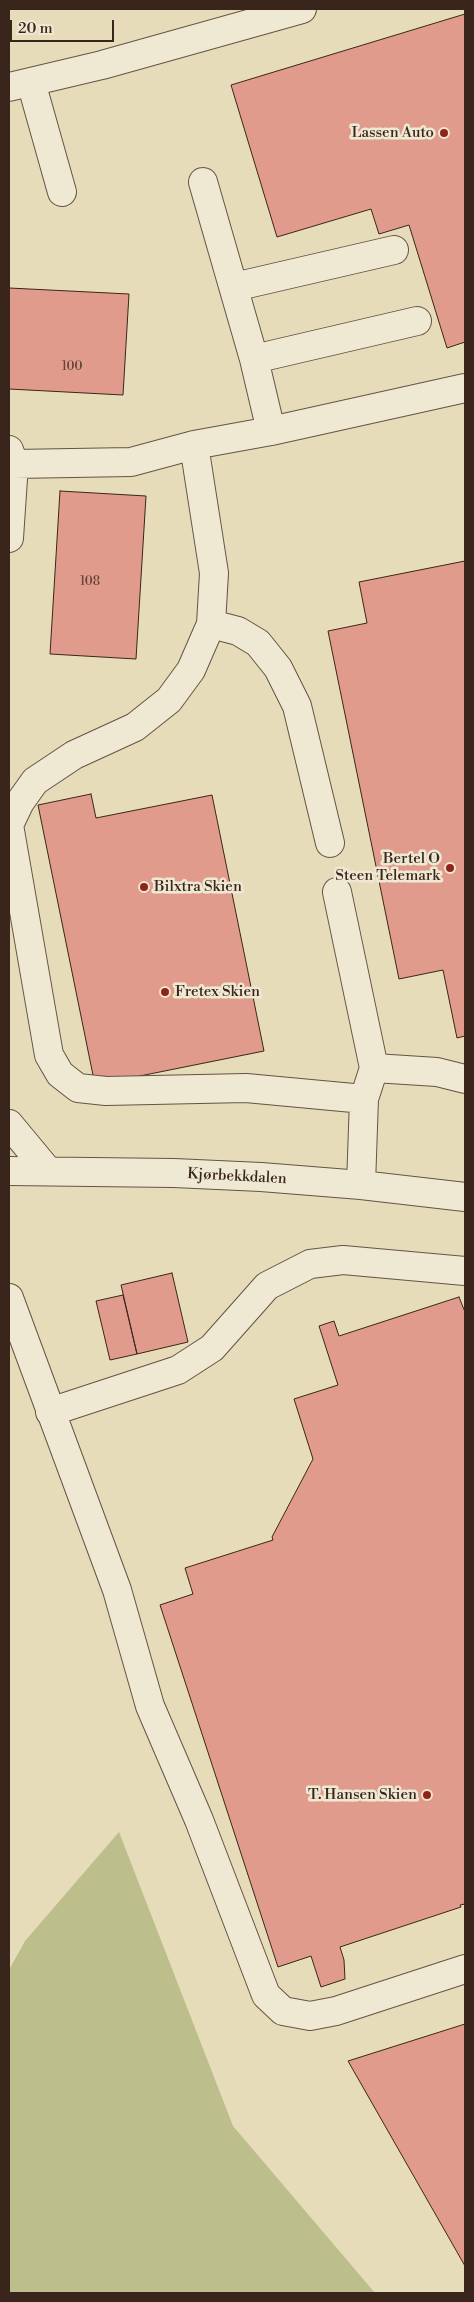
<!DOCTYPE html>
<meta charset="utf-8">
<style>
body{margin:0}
#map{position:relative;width:474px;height:2302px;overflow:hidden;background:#e6dcba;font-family:"Libre Bodoni",serif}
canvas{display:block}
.frame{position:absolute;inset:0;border:10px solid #3a251c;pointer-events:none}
.scale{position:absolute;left:10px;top:20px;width:104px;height:22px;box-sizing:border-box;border:2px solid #3a251c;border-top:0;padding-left:6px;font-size:15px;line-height:18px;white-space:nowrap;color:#3a251c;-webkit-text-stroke:4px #efe8d2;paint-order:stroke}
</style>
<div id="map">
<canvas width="474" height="2302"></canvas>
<div class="frame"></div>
<div class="scale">20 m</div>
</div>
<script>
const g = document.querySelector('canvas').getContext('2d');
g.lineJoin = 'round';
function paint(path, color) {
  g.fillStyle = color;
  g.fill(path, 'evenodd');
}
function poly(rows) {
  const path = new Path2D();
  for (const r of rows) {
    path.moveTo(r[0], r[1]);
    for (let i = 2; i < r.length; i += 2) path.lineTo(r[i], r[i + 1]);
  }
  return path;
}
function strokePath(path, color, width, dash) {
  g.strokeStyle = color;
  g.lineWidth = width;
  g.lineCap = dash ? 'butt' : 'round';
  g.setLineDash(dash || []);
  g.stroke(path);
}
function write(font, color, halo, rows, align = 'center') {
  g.font = font + ' "Libre Bodoni",serif';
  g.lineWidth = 5;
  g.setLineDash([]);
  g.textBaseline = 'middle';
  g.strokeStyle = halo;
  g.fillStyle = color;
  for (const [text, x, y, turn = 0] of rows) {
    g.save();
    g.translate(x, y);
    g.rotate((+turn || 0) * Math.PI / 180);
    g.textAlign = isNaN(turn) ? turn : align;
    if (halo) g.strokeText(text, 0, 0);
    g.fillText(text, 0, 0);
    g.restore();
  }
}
const green = poly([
 [119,1832,233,2126,375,2293,9,2293,9,1970,25,1941]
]);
const building = poly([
 [465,14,465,342,447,348,409,225,379,234,371,209,277,237,231,85,465,14],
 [9,288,129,294,123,395,9,389,9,288],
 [60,491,146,496,136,659,50,654,60,491],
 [465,561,465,1036,457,1038,443,970,399,979,328,631,367,623,359,582,465,561],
 [91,794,96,818,212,795,264,1051,95,1085,38,805,91,794],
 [172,1273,188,1342,137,1354,121,1285,172,1273],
 [123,1295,137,1354,110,1360,96,1301,123,1295],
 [459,1297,465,1312,465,1904,460,1905,461,1907,340,1947,344,1960,345,1979,321,1987,311,1956,278,1967,160,1605,193,1594,185,1568,273,1540,272,1537,313,1459,294,1399,338,1385,319,1326,334,1321,339,1336,459,1297],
 [465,2024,465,2266,348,2061,465,2024]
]);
const minor = poly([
 [31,82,62,192],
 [9,87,102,65,302,9],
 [203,182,254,359,271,431],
 [234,287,394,250],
 [254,359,417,321],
 [194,445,214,573,211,624,191,670,169,700,135,727,74,755,35,781,20,802,9,825,49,1055,60,1074,78,1088,106,1091,246,1088,364,1099],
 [9,450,14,464,9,538],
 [14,464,131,462,194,445,271,431,465,388],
 [211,624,238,631,258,643,278,668,297,706,330,843],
 [337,892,374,1068,364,1099,361,1185],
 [374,1068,437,1072,465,1079],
 [9,1124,48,1171],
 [9,1171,174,1173,261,1177,361,1185,465,1197],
 [9,1298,117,1590,150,1706,199,1820,266,1995,283,2011,310,2016,336,2011,465,1969],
 [50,1412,178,1370,212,1348,267,1286,310,1264,343,1260,465,1271]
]);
const markers = [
 [444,133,5,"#8f2418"],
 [450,868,5,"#8f2418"],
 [144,887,5,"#8f2418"],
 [165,992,5,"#8f2418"],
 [427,1795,5,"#8f2418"]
];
const numberNames = [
 ["100",72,367],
 ["108",90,582]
];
const poiNames = [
 ["Lassen Auto",434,133],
 ["Bertel O",440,859],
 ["Steen Telemark",440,876],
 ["Bilxtra Skien",154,887,"left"],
 ["Fretex Skien",175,992,"left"],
 ["T. Hansen Skien",417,1795]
];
const streetNames = [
 ["Kjørbekkdalen",237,1177,3]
];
paint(green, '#bcbe8b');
paint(building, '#e09b8c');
strokePath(building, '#3a251c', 1);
strokePath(minor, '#655344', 30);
strokePath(minor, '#efe8d2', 28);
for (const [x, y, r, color] of markers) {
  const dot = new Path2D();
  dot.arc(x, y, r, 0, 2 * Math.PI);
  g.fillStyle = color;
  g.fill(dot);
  strokePath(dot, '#efe8d2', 2);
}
write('12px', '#644238', null, numberNames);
write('15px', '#3a251c', '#efe8d2', poiNames, 'right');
write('15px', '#3a251c', '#efe8d2', streetNames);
</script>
